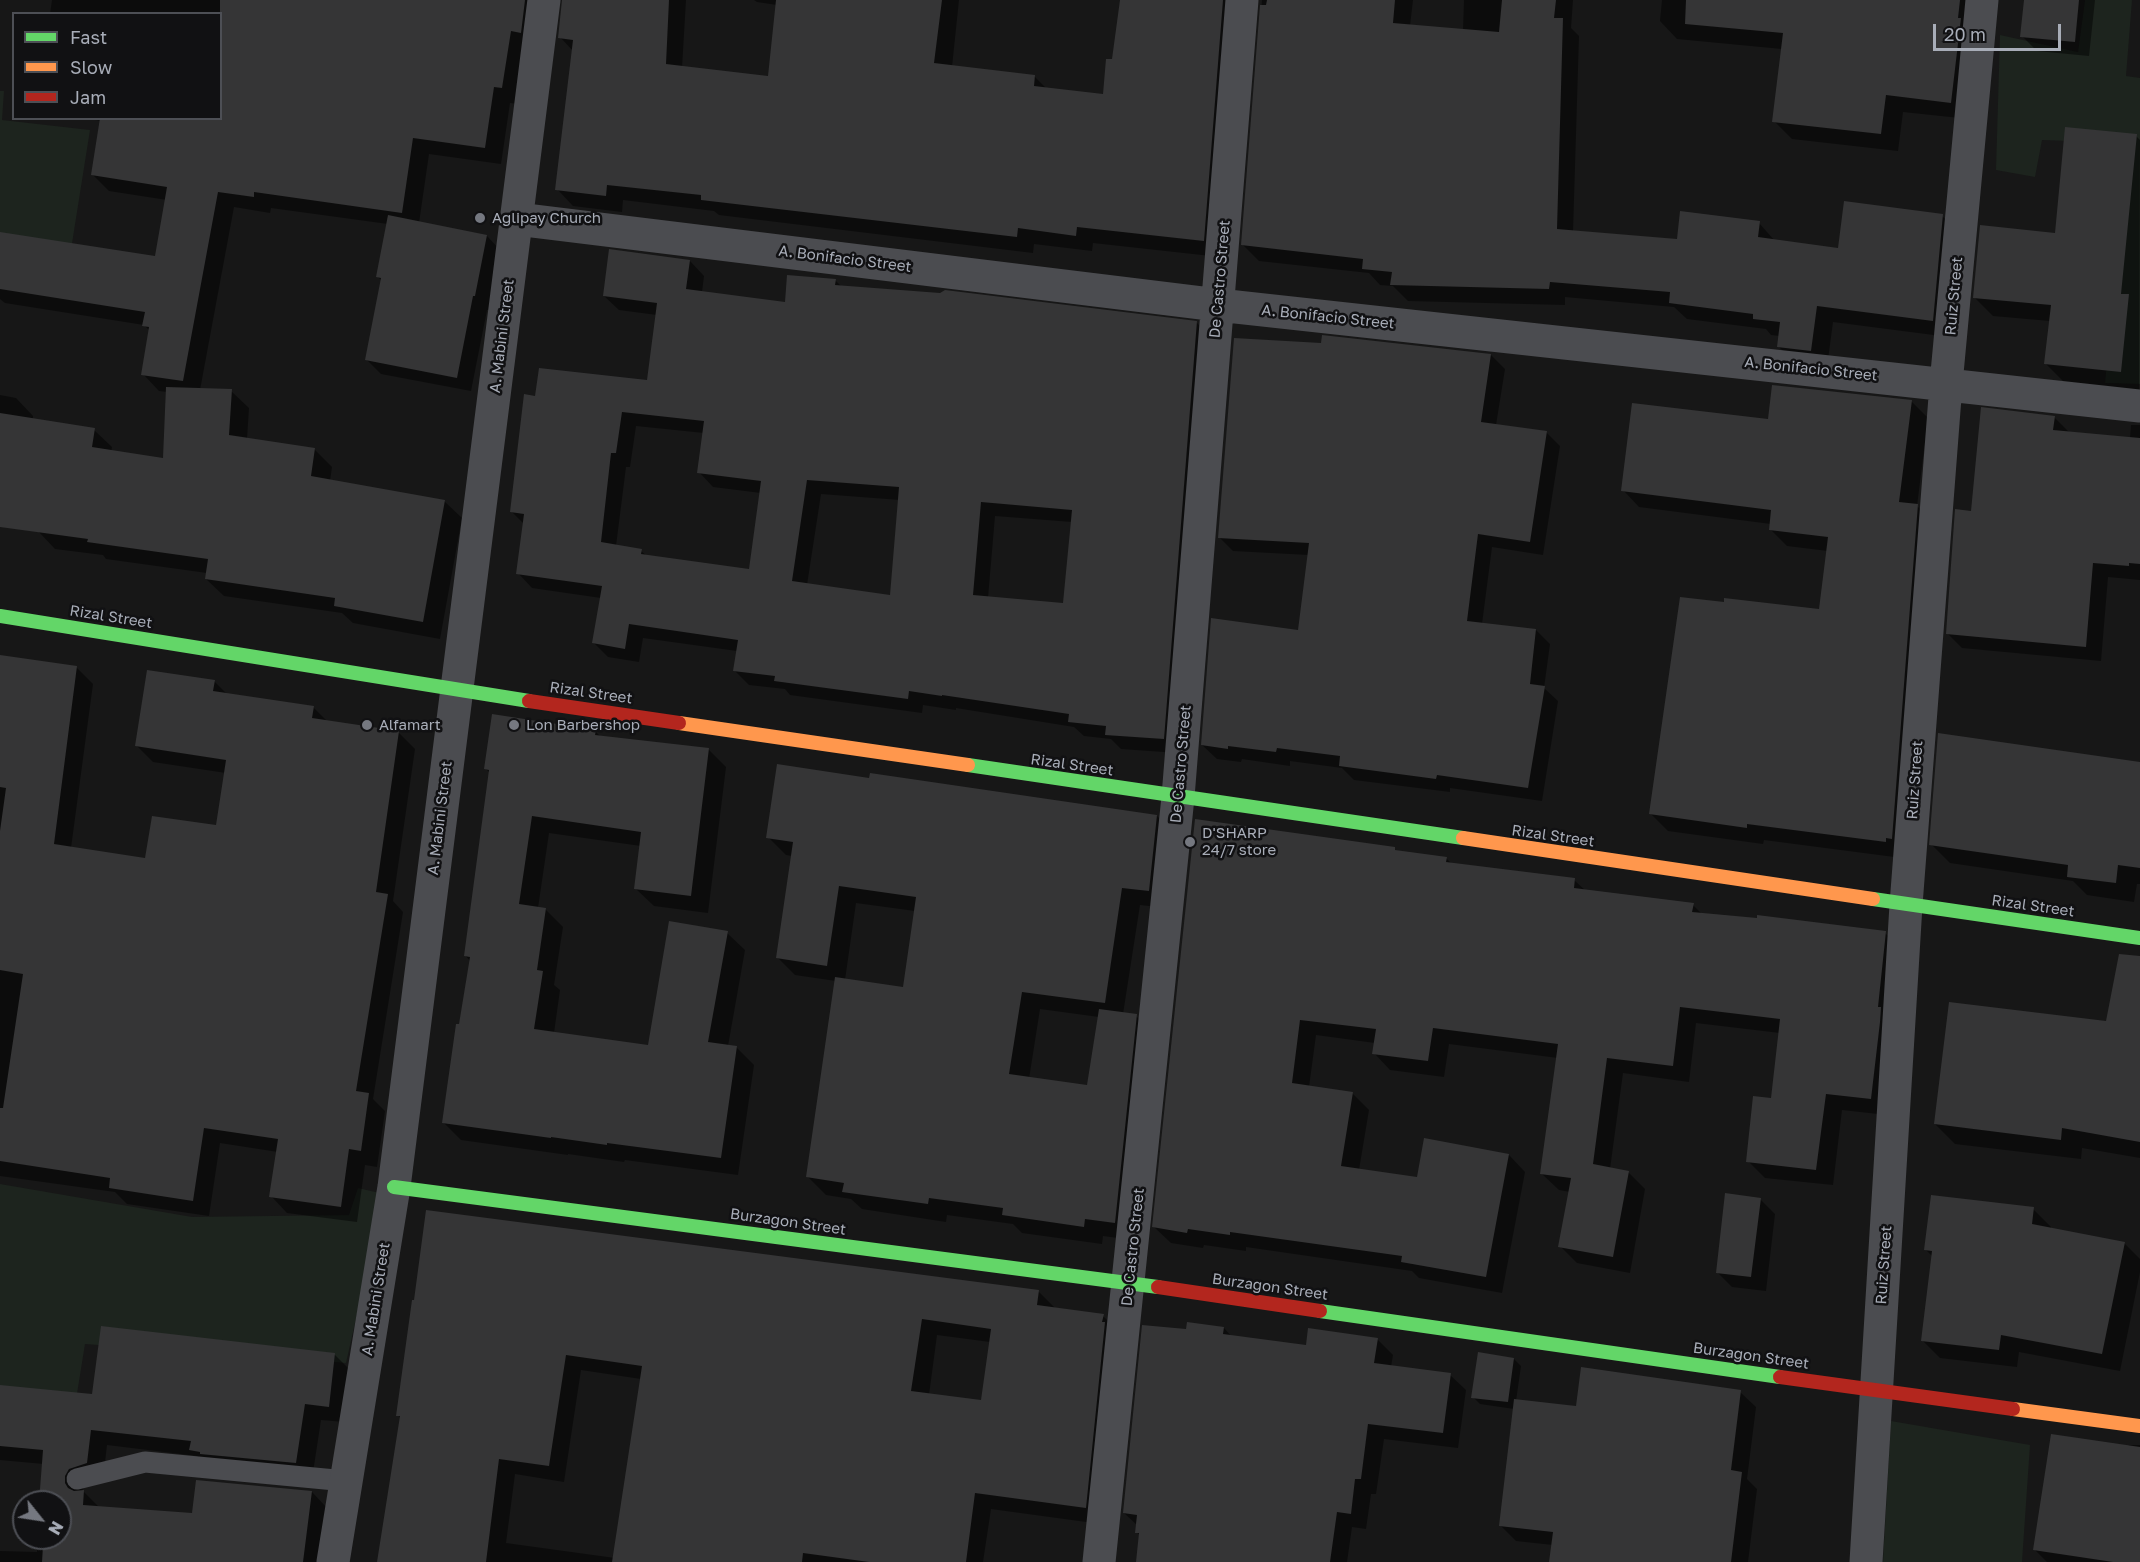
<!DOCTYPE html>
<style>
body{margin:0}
#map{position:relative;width:2140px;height:1562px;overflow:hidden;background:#171717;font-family:"Golos Text",sans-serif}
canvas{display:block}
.legend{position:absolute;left:12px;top:12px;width:210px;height:108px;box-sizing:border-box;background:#111113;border:2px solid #4d4f55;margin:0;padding:8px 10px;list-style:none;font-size:18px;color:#a8adb8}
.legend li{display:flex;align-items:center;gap:12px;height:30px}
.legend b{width:30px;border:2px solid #4d4f55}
.north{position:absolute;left:12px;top:1490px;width:60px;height:60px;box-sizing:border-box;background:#111113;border:2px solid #4d4f55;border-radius:50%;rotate:120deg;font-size:16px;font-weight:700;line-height:24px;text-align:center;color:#a8adb8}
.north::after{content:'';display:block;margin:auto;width:21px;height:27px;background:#757880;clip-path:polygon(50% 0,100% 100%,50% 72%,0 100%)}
.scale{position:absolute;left:1933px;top:24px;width:128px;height:27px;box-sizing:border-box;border:3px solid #a8adb8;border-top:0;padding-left:8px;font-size:18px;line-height:21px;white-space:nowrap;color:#a8adb8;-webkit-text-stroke:4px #111113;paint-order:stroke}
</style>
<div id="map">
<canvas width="2140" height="1562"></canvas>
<ul class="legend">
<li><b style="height:8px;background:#63d668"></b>Fast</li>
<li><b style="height:8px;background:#ff974d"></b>Slow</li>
<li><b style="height:8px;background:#b3261e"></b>Jam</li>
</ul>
<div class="north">N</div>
<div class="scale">20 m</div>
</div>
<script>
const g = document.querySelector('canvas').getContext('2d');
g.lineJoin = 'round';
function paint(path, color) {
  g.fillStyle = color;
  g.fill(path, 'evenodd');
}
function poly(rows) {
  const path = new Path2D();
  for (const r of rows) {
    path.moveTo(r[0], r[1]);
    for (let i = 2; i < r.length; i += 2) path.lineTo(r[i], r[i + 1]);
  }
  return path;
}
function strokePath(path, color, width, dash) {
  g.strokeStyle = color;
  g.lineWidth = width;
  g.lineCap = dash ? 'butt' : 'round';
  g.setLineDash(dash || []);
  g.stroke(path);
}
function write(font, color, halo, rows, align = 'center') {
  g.font = font + ' "Golos Text",sans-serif';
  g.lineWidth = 5;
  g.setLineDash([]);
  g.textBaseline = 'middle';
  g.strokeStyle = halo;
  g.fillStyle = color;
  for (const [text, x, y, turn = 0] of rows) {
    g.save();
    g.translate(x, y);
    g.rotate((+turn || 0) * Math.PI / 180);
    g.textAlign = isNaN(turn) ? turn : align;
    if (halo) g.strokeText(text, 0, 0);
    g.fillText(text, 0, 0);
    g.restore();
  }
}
const green = poly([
 [2085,0,2132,0,2126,76,2140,78,2140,384,2105,383,2127,143,2042,140,2035,177,1996,170,2000,35,2078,52],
 [0,91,4,91,2,120,90,130,70,256,0,252],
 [0,1184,192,1217,349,1215,358,1188,384,1194,346,1363,85,1344,76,1400,0,1387],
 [1891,1421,2030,1445,2022,1562,1883,1562]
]);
const shadow = poly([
 [52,0,552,0,518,104,510,103,501,164,429,154,419,223,487,236,501,251,490,310,487,310,471,391,381,374,366,359,382,281,378,277,388,224,271,208,270,213,234,207,200,390,231,391,249,408,247,439,314,449,332,467,330,481,444,501,462,518,440,639,353,623,342,613,224,596,206,579,207,573,106,559,103,555,55,549,38,531,0,523,0,395,16,398,33,416,33,420,94,430,112,447,111,452,164,459,167,392,159,391,143,374,150,331,144,325,5,303,0,299,0,234,156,258,167,200,109,191,93,175,101,121,85,118,220,118,220,14,50,14],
 [564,0,686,0,682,68,769,78,777,5,757,2,754,0,959,0,952,67,1035,77,1047,89,1104,95,1113,61,1121,0,1249,0,1220,257,1093,243,1092,251,1034,244,1033,253,719,215,714,211,623,200,622,212,573,206,557,189,573,51,560,37],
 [1262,0,1413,0,1410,26,1463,31,1464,0,1573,0,1571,28,1579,36,1573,232,1678,241,1759,223,1775,241,1839,250,1942,216,1959,232,1949,337,1833,322,1827,367,1795,363,1779,347,1780,336,1771,335,1766,329,1687,319,1674,307,1565,297,1565,305,1408,301,1393,286,1380,285,1369,273,1259,261,1243,245],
 [1662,0,1979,0,1969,119,1903,112,1898,151,1792,139,1774,121,1782,49,1677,39,1660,21],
 [2026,0,2095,0,2089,56,2037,51,2022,36],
 [2136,136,2140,140,2139,390,2065,383,2046,364,2050,321,1993,316,1974,297,2056,235],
 [690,261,704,276,702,292,786,304,835,280,842,287,1197,323,1211,337,1178,753,1121,749,1111,739,1084,736,1074,727,956,708,956,710,923,705,922,713,790,695,785,689,749,685,734,670,737,651,643,638,639,662,608,657,594,643,601,598,532,588,518,573,524,524,512,512,536,397,648,381,657,315,619,310,604,296],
 [636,426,704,433,699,472,713,487,761,493,750,571,647,556,641,551,616,546,626,467,630,467],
 [821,494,900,500,891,597,807,585],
 [995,516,1072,522,1064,605,988,598],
 [1491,355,1505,369,1496,425,1546,432,1560,446,1543,555,1492,547,1482,624,1536,630,1550,644,1544,688,1558,701,1542,801,1450,788,1450,792,1354,780,1342,768,1290,761,1290,766,1242,759,1241,762,1217,759,1202,745,1299,631,1309,555,1233,551,1219,537],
 [1911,401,1928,418,1917,506,1934,523,1902,858,1764,840,1763,844,1668,831,1651,814,1820,610,1828,551,1787,546,1770,529,1771,524,1639,507,1623,490,1769,421],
 [2054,417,2069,432,2130,438,2131,425,2140,425,2140,580,2108,577,2101,661,1962,648,1947,633,1972,513],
 [0,656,77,668,93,684,71,848,147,859,217,827,226,773,153,762,137,746,214,681,227,694,313,707,328,722,399,733,415,749,393,901,403,912,373,1099,385,1111,377,1167,365,1165,357,1222,287,1213,271,1196,278,1152,220,1143,209,1216,127,1204,115,1192,0,1176],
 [595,731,601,737,708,749,726,767,708,913,654,906,636,889,641,846,549,833,538,908,545,909,563,927,554,985,560,990,554,1033,649,1047,727,933,745,950,728,1046,736,1047,754,1065,738,1175,625,1160,624,1162,568,1154,568,1155,461,1140,443,1122,470,961,465,955,490,773,485,768],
 [2140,764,2140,884,2137,884,2134,902,2087,895,2073,881,1950,863,1931,844],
 [870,780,1157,816,1175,834,1167,908,1140,905,1123,1014,1136,1016,1154,1034,1133,1240,1103,1236,1102,1244,1022,1233,1013,1224,947,1215,946,1222,862,1209,851,1199,826,1195,808,1177,836,981,795,975,777,957,792,856,786,855,768,837],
 [856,903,915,911,904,988,845,980],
 [1040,1009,1099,1017,1088,1087,1029,1079],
 [1394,849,1398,852,1446,858,1453,865,1574,880,1586,891,1693,905,1703,915,1885,933,1901,949,1887,1115,1842,1110,1833,1185,1765,1178,1748,1161,1772,1100,1780,1033,1696,1023,1689,1082,1623,1073,1610,1169,1628,1172,1645,1189,1630,1273,1577,1263,1560,1246,1570,1192,1559,1190,1542,1174,1558,1058,1449,1044,1444,1077,1390,1070,1374,1053,1375,1043,1316,1035,1309,1087,1352,1093,1369,1110,1359,1170,1418,1179,1509,1155,1525,1172,1502,1293,1419,1278,1412,1271,1246,1247,1246,1251,1204,1245,1203,1248,1171,1243,1154,1227],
 [2140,959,2140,1158,2082,1148,2081,1159,1955,1144,1935,1124,2107,1023],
 [1760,1199,1775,1214,1766,1291,1732,1287,1717,1272],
 [2033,1209,2051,1227,2051,1229,2124,1243,2140,1259,2140,1272,2120,1371,2019,1352,2017,1367,1940,1358,1922,1340,1933,1257,1925,1249],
 [1039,1292,1055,1308,1103,1316,1119,1332,1101,1524,991,1509,983,1562,379,1562,401,1419,398,1415,413,1302],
 [937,1335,990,1342,982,1402,929,1395],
 [581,1370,641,1379,615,1558,506,1543,515,1474,564,1482],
 [1224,1328,1232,1337,1307,1347,1377,1339,1393,1355,1391,1367,1450,1375,1466,1390,1458,1448,1384,1439,1376,1494,1371,1494,1366,1529,1352,1527,1347,1562,1138,1562,1140,1536,1137,1532,1138,1526,1124,1513,1187,1330],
 [335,1355,351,1371,345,1422,321,1420,312,1479,208,1466,197,1456,107,1445,103,1480,85,1486,81,1492,84,1492,99,1507,128,1525,312,1492,328,1509,322,1562,0,1562,0,1551,37,1552,38,1538,60,1538,60,1502,44,1464,0,1460,0,1387,94,1395],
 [1514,1359,1521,1366,1516,1401,1578,1408,1740,1392,1756,1407,1747,1479,1757,1489,1748,1562,1551,1562,1553,1545,1516,1541,1500,1525,1514,1409,1480,1404,1473,1397],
 [2129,1445,2140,1445,2140,1562,2047,1562,2035,1550]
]);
const building = poly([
 [220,0,525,0,521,33,511,31,502,88,494,87,485,148,413,138,402,213,254,192,254,197,218,192,183,381,141,375,149,327,142,326,145,312,0,289,0,232,155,256,167,187,91,175,100,118,220,118],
 [562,0,669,0,666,64,768,76,776,0,942,0,934,63,1035,75,1034,86,1103,94,1106,59,1112,59,1120,0,1223,0,1204,241,1077,227,1076,236,1018,228,1017,237,701,200,701,195,607,185,606,196,555,190,573,40,558,38],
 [1267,0,1395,0,1393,23,1499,32,1502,0,1556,0,1554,18,1563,18,1557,229,1677,239,1680,211,1760,221,1758,237,1838,248,1844,201,1943,214,1933,321,1817,306,1811,351,1777,347,1780,322,1753,319,1753,314,1669,303,1670,292,1550,282,1549,289,1390,285,1392,272,1362,269,1363,259,1241,245,1260,5,1266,5],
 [1686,0,1960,0,1958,18,1961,18,1951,103,1886,95,1881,134,1772,122,1783,33,1685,24],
 [2024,0,2079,0,2075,42,2020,37],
 [2065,127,2137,134,2121,294,2129,294,2121,372,2044,364,2051,305,1973,298,1980,225,2055,233],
 [388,215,487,235,475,296,473,296,457,378,365,360,381,278,376,277],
 [609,249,690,260,686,289,785,302,787,275,836,279,835,285,940,293,945,290,1197,321,1164,739,1105,735,1106,726,1068,722,1069,714,942,695,942,696,909,691,908,699,774,681,775,676,733,671,738,640,629,624,625,649,592,643,602,586,516,574,524,514,510,512,524,394,535,396,539,368,647,380,657,303,603,296],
 [622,412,704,421,697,473,761,481,749,569,641,554,642,549,601,542,611,453,616,453],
 [807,480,899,487,890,595,792,581],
 [981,502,1072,510,1063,603,973,595],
 [1322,335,1491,354,1481,422,1547,431,1530,542,1478,534,1467,621,1536,629,1530,684,1545,686,1528,788,1437,775,1436,779,1339,766,1340,756,1277,748,1276,752,1228,746,1228,749,1201,745,1211,618,1298,630,1309,543,1218,538,1234,338,1321,343],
 [1772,385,1912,400,1899,502,1918,504,1892,839,1886,838,1886,842,1747,824,1747,828,1649,814,1680,597,1724,602,1724,598,1819,609,1828,537,1769,530,1771,510,1621,491,1632,403,1768,419],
 [166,387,232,389,229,435,315,448,311,476,445,500,423,622,334,606,335,598,205,579,208,559,87,542,88,539,0,527,0,413,95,428,92,447,163,458],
 [1981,407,2055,416,2053,430,2140,438,2140,564,2129,563,2129,566,2093,563,2086,647,1946,634,1955,509,1971,511],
 [0,655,77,666,54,844,145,858,152,816,216,825,226,760,135,746,147,670,215,680,213,691,314,706,312,718,399,731,376,892,388,894,356,1091,369,1093,361,1151,349,1149,341,1207,269,1197,278,1139,204,1128,193,1201,109,1188,110,1178,0,1161,0,1108,3,1108,23,974,0,970,0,831,6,788,0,787],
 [492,714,596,730,595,735,709,748,691,896,634,889,641,832,532,816,519,904,546,908,537,970,543,971,534,1029,648,1045,669,921,728,931,708,1042,737,1046,721,1158,607,1143,607,1145,551,1137,551,1138,442,1123,456,1024,459,1024,470,957,464,956,489,770,484,769],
 [1938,733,2140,762,2140,868,2118,865,2116,883,2067,877,2068,865,1929,845],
 [777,764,869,778,870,773,1157,815,1149,891,1122,888,1105,1003,1022,992,1009,1074,1087,1085,1099,1009,1137,1014,1115,1223,1085,1219,1084,1227,1002,1215,1003,1208,929,1198,928,1204,842,1192,844,1183,806,1177,835,977,903,987,916,897,839,886,827,966,776,958,793,842,766,838],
 [1195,819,1395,847,1395,850,1447,857,1446,862,1575,878,1574,888,1694,903,1692,912,1757,918,1757,915,1886,931,1878,1007,1881,1007,1880,1022,1871,1099,1826,1094,1816,1170,1746,1162,1753,1096,1771,1098,1780,1019,1680,1007,1673,1066,1607,1058,1593,1164,1629,1171,1613,1257,1558,1247,1571,1178,1540,1174,1558,1044,1433,1028,1428,1061,1372,1054,1376,1029,1300,1020,1292,1083,1353,1092,1341,1166,1417,1177,1424,1138,1509,1154,1486,1277,1401,1262,1402,1256,1230,1232,1230,1235,1188,1229,1187,1233,1152,1227],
 [2119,954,2140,956,2140,1142,2062,1128,2061,1140,1934,1124,1949,1002,2106,1021],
 [1725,1193,1761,1198,1751,1277,1716,1273],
 [1931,1195,2034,1207,2032,1224,2125,1242,2102,1354,2001,1335,1999,1350,1921,1341,1932,1251,1924,1250],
 [426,1210,1039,1290,1037,1305,1104,1314,1102,1322,1105,1322,1086,1508,975,1493,966,1562,869,1562,803,1553,802,1562,612,1562,642,1366,566,1355,549,1466,499,1459,486,1562,377,1562,400,1416,396,1416,412,1300,414,1300],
 [922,1319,991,1329,981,1400,911,1391],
 [1187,1322,1224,1327,1223,1334,1306,1345,1308,1328,1378,1338,1374,1363,1451,1373,1443,1433,1368,1424,1361,1479,1355,1479,1351,1514,1337,1512,1330,1562,1136,1562,1139,1533,1135,1533,1137,1515,1123,1513,1142,1325,1186,1329],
 [101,1326,335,1353,329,1407,305,1404,296,1463,200,1454,200,1452,189,1450,191,1441,91,1430,87,1463,69,1469,65,1476,65,1483,68,1488,74,1491,84,1490,83,1505,192,1513,196,1480,312,1491,303,1562,42,1562,43,1546,36,1545,36,1538,60,1538,60,1502,39,1502,43,1450,0,1446,0,1385,92,1394],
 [1478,1352,1514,1358,1508,1402,1471,1398],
 [1581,1367,1741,1390,1731,1470,1742,1472,1731,1562,1549,1562,1553,1532,1499,1526,1514,1399,1576,1406],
 [2051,1434,2140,1447,2140,1562,2113,1562,2033,1550]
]);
const lane = poly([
 [77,1479,145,1462,346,1481]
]);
const street = poly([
 [517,219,1218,305,2140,406],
 [333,1562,394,1187,544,0],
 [1099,1562,1178,797,1242,0],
 [1866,1562,1906,905,1946,384,1982,0]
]);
const fast = poly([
 [0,616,529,701],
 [968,765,1463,838],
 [1873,899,2140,938],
 [394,1187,1158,1287],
 [1320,1311,1780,1377]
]);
const slow = poly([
 [679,723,968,765],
 [1463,838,1873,899],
 [2013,1409,2140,1426]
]);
const jam = poly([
 [529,701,679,723],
 [1158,1287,1320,1311],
 [1780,1377,2013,1409]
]);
const markers = [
 [480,218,6,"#757880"],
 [367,725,6,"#757880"],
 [514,725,6,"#757880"],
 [1190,842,6,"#757880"]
];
const poiNames = [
 ["Aglipay Church",492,218],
 ["Alfamart",379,725],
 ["Lon Barbershop",526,725],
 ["D'SHARP",1202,833],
 ["24/7 store",1202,850]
];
const streetNames = [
 ["A. Bonifacio Street",845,259,7],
 ["De Castro Street",1220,279,-85],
 ["Ruiz Street",1954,296,-85],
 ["A. Bonifacio Street",1328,317,6],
 ["A. Mabini Street",502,336,-83],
 ["A. Bonifacio Street",1811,369,6],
 ["Rizal Street",111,617,9],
 ["Rizal Street",591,693,8],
 ["De Castro Street",1181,764,-85],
 ["Rizal Street",1072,765,8],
 ["Ruiz Street",1915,780,-86],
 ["A. Mabini Street",440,818,-83],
 ["Rizal Street",1553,836,8],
 ["Rizal Street",2033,906,8],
 ["Burzagon Street",788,1222,8],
 ["De Castro Street",1133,1247,-84],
 ["Ruiz Street",1884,1265,-86],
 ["Burzagon Street",1270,1287,8],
 ["A. Mabini Street",376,1299,-81],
 ["Burzagon Street",1751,1356,8]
];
paint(green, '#1d241e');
paint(shadow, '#0007');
paint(building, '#353536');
strokePath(lane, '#4b4c50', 21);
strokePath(street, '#4b4c50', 33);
strokePath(fast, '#63d668', 14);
strokePath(slow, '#ff974d', 14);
strokePath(jam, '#b3261e', 14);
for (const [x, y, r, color] of markers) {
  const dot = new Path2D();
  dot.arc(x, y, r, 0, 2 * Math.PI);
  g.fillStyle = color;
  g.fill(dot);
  strokePath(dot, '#111113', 2);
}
write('15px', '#a8adb8', '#111113', poiNames, 'left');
write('15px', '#a8adb8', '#111113', streetNames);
</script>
